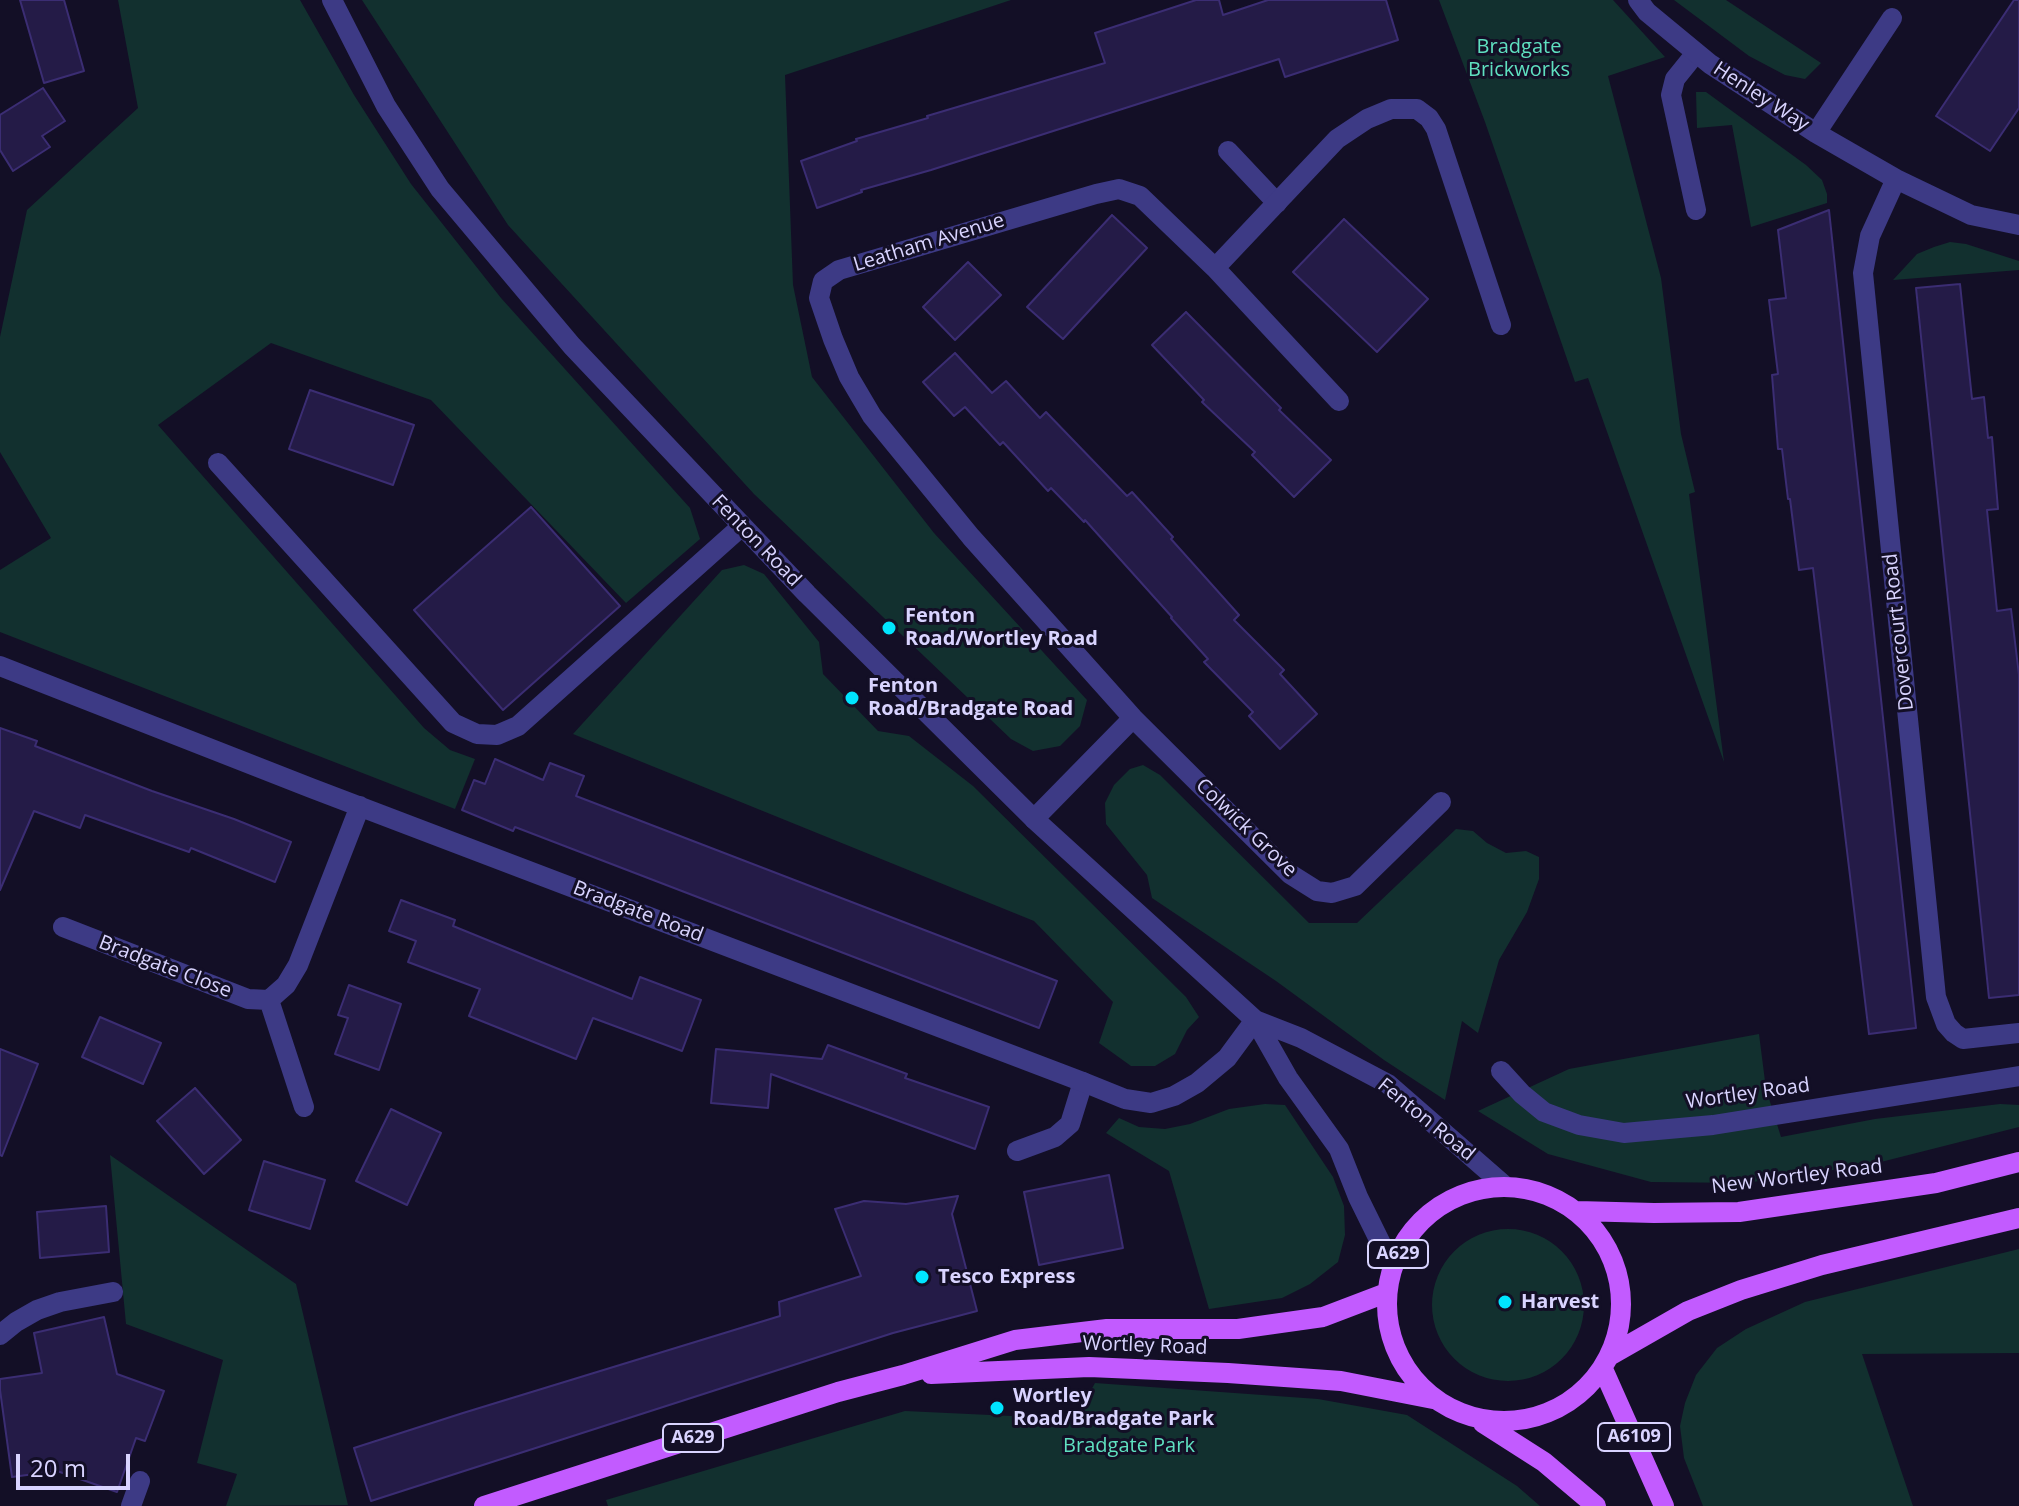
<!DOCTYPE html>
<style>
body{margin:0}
#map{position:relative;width:2019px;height:1506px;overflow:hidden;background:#130f26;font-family:"Open Sans",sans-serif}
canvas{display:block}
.scale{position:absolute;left:16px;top:1454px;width:114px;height:36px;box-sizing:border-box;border:4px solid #d9d4ff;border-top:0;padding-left:10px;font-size:24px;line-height:28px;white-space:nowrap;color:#d9d4ff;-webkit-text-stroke:6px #130f26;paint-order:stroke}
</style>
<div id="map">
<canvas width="2019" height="1506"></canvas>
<div class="scale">20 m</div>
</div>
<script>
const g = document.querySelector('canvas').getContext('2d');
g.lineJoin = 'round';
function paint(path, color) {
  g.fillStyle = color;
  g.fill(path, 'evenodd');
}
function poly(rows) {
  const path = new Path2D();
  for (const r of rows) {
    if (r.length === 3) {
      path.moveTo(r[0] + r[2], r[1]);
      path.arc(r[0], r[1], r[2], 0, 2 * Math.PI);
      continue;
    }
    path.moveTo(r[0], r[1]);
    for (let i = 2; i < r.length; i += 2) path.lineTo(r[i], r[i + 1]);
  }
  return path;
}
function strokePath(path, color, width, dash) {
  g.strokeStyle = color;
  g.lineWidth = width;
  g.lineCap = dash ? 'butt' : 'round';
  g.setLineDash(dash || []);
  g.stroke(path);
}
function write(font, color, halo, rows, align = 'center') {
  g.font = font + ' "Open Sans",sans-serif';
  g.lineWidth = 6;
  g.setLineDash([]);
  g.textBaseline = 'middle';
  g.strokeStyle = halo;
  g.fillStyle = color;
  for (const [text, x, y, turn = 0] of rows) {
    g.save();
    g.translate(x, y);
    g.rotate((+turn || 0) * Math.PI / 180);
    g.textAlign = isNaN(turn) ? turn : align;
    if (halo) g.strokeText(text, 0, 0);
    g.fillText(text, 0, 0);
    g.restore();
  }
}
const green = poly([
 [118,0,300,0,354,95,411,184,501,298,690,508,700,539,626,603,431,400,271,343,158,425,424,728,450,750,475,759,455,809,0,632,0,570,51,538,0,452,0,337,27,210,138,108],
 [362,0,1011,0,785,75,793,285,812,377,934,533,1087,700,1080,726,1060,746,1033,751,1011,739,754,494,508,225],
 [1439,0,1613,0,1665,57,1608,76,1661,278,1681,434,1695,492,1689,494,1724,762,1588,378,1575,382,1485,122],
 [1674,0,1726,0,1821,63,1805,79,1785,75,1749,56],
 [1696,92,1706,92,1806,165,1822,180,1827,194,1827,203,1751,227,1732,125,1697,128],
 [1950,242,1966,244,2019,261,2019,270,1893,280,1917,254,1934,247],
 [744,565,764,574,819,642,823,674,878,731,909,736,973,786,1186,997,1199,1017,1187,1030,1175,1054,1155,1066,1131,1066,1099,1043,1113,1002,1034,921,573,734,722,570],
 [1143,765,1160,775,1309,923,1357,923,1456,829,1473,831,1487,843,1506,853,1526,851,1539,857,1539,879,1527,912,1499,960,1478,1033,1462,1021,1445,1100,1384,1060,1276,981,1152,898,1147,875,1106,824,1105,803,1114,785,1130,769],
 [1759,1034,1766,1089,1781,1137,1875,1119,2000,1104,2019,1105,2019,1127,1873,1164,1746,1183,1651,1182,1548,1154,1478,1111,1569,1069],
 [1265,1104,1285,1105,1333,1177,1344,1206,1345,1235,1338,1262,1310,1284,1282,1298,1209,1309,1169,1171,1106,1133,1119,1118,1139,1127,1165,1129,1190,1124,1229,1109],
 [110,1155,296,1284,348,1505,226,1506,237,1474,197,1463,223,1360,126,1324],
 [1508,1305,76],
 [2019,1249,2019,1353,1862,1354,1913,1506,1703,1506,1684,1458,1680,1426,1685,1403,1696,1375,1717,1348,1746,1329,1805,1302],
 [1095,1383,1318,1399,1407,1415,1517,1486,1540,1506,608,1506,606,1500,905,1411,1075,1419]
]);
const building = poly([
 [20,0,64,0,84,71,44,83,20,0],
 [1196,0,1219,0,1223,15,1268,0,1386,0,1398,40,1285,77,1279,59,931,170,861,190,862,192,817,208,801,161,857,141,856,139,928,118,927,116,1105,63,1095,33,1196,0],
 [2014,0,2019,0,2019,108,1990,151,1936,116,2014,0],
 [43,88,65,121,42,136,50,147,13,171,0,150,0,115,43,88],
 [1829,210,1916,1028,1869,1034,1813,568,1799,570,1790,499,1788,499,1782,449,1778,449,1772,375,1778,374,1769,300,1786,298,1778,230,1829,210],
 [1112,215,1147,248,1063,339,1027,307,1112,215],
 [1344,219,1428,299,1377,352,1293,272,1344,219],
 [968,262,1001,295,955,340,923,307,968,262],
 [1960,284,1972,399,1984,397,1988,438,1992,437,1998,509,1987,510,1997,611,2011,609,2019,675,2019,995,1989,998,1916,288,1960,284],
 [1186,312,1281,408,1279,410,1331,460,1294,497,1252,455,1255,452,1202,402,1204,400,1152,345,1186,312],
 [955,353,992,393,1006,381,1040,418,1046,412,1127,496,1132,492,1173,537,1171,539,1239,615,1234,620,1284,670,1280,674,1317,714,1280,749,1249,716,1253,712,1204,662,1208,659,1171,618,1172,617,1085,520,1084,522,1051,488,1048,491,1003,442,1000,445,965,407,954,416,923,382,955,353],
 [310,390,414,425,393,485,289,449,310,390],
 [531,507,620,606,503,710,414,610,531,507],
 [0,728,37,741,35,746,152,791,234,819,291,842,275,882,191,848,189,852,85,815,80,828,34,811,0,890,0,728],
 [495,759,543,780,550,763,584,776,576,796,1057,981,1039,1028,515,827,513,831,462,810,474,780,485,784,495,759],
 [401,900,455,920,453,926,632,999,640,977,701,1000,682,1051,593,1018,576,1059,469,1016,480,989,408,962,416,941,389,931,401,900],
 [349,985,401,1004,379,1070,335,1054,348,1018,338,1015,349,985],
 [100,1017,161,1043,143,1084,82,1057,100,1017],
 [828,1045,907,1074,905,1078,989,1107,975,1149,771,1074,768,1108,711,1103,716,1049,822,1059,828,1045],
 [0,1049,38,1064,2,1156,0,1155,0,1049],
 [195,1088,241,1140,204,1174,157,1121,195,1088],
 [391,1109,441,1133,407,1205,356,1181,391,1109],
 [264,1161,325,1180,310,1229,249,1210,264,1161],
 [1109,1175,1123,1248,1039,1265,1024,1192,1109,1175],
 [958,1196,952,1214,977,1311,893,1333,371,1501,354,1448,463,1413,780,1316,779,1302,861,1276,835,1209,864,1201,906,1204,958,1196],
 [106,1206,109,1252,40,1258,37,1212,106,1206],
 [104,1317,117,1374,164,1391,145,1441,136,1438,117,1492,57,1471,12,1477,0,1390,0,1379,42,1373,34,1333,104,1317]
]);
const service = poly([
 [1696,53,1675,79,1671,95,1696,210],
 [1228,151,1277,203],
 [218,463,453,723,477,734,497,735,518,726,742,526],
 [1017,1151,1055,1137,1070,1124,1083,1082],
 [131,1506,140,1481]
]);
const minor = poly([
 [1638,0,1647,12,1710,64,1816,133,1896,179,1971,215,2019,225],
 [1816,133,1892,18],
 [1896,179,1870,236,1863,273,1936,997,1946,1024,1954,1033,1963,1039,2019,1033],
 [1215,268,1337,139,1367,119,1391,109,1417,109,1429,118,1436,129,1501,325],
 [1339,401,1215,268,1140,196,1119,189,1096,194,839,270,823,281,819,298,833,339,849,377,872,416,971,537,1133,718,1290,874,1317,891,1332,893,1355,886,1441,802],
 [0,666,311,788,1083,1082,1125,1099,1151,1103,1174,1096,1197,1083,1227,1058,1255,1020],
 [1034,819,1133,718],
 [63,927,248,999,269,1000,286,985,298,965,360,806],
 [269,1000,304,1107],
 [1501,1071,1522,1094,1544,1112,1579,1125,1624,1133,1713,1125,2019,1076],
 [0,1335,16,1322,37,1310,60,1302,113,1292]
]);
const tertiary = poly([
 [332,0,386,106,440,189,572,346,807,594,1034,819,1255,1020,1288,1078,1339,1149,1358,1197,1392,1266],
 [1255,1020,1301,1038,1388,1084,1505,1186]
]);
const primary = poly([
 [1504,1304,117],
 [1577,1211,1654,1213,1739,1212,1936,1183,2019,1162],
 [1611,1355,1688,1311,1741,1290,1822,1265,2019,1218],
 [1603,1369,1664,1506],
 [931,1374,1089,1367,1228,1373,1341,1381,1433,1399],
 [1483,1423,1544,1462,1596,1506],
 [484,1506,838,1392,903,1375,1015,1340,1107,1329,1238,1329,1323,1317,1386,1293]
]);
const markers = [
 [889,628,8,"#00e5ff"],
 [852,698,8,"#00e5ff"],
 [922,1277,8,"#00e5ff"],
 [1505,1302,8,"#00e5ff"],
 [997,1408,8,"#00e5ff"]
];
const shields = [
 [1398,1254,60],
 [1634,1437,72],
 [693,1438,60]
];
const shieldNames = [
 ["A629",1398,1254],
 ["A6109",1634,1437],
 ["A629",693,1438]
];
const parkNames = [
 ["Bradgate",1519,47],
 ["Brickworks",1519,70],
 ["Bradgate Park",1129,1446]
];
const streetNames = [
 ["Henley Way",1761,97,33],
 ["Leatham Avenue",929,243,-17],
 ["Fenton Road",756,541,46],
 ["Dovercourt Road",1899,632,-96],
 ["Colwick Grove",1246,828,44],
 ["Bradgate Road",638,912,21],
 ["Bradgate Close",165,967,21],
 ["Wortley Road",1748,1094,-8],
 ["Fenton Road",1426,1120,39],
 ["New Wortley Road",1797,1177,-7],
 ["Wortley Road",1145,1346,2]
];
const poiNames = [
 ["Fenton",905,616],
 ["Road/Wortley Road",905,639],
 ["Fenton",868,686],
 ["Road/Bradgate Road",868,709],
 ["Tesco Express",938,1277],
 ["Harvest",1521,1302],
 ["Wortley",1013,1396],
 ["Road/Bradgate Park",1013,1419]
];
paint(green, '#12302f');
paint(building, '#241b47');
strokePath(building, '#3b2d73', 2);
strokePath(service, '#3d3a85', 20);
strokePath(minor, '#3d3a85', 20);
strokePath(tertiary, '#3d3a85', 20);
strokePath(primary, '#c25bff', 20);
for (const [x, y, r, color] of markers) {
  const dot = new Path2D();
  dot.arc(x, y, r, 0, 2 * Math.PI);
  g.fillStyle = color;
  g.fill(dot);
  strokePath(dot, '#130f26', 3);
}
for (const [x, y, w] of shields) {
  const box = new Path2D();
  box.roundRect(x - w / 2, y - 14, w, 28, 6);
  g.fillStyle = '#130f26';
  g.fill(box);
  strokePath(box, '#d9d4ff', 2);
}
write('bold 18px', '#d9d4ff', null, shieldNames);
write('20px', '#5fe0c0', '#130f26', parkNames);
write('20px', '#d9d4ff', '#130f26', streetNames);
write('bold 20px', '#d9d4ff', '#130f26', poiNames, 'left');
</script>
